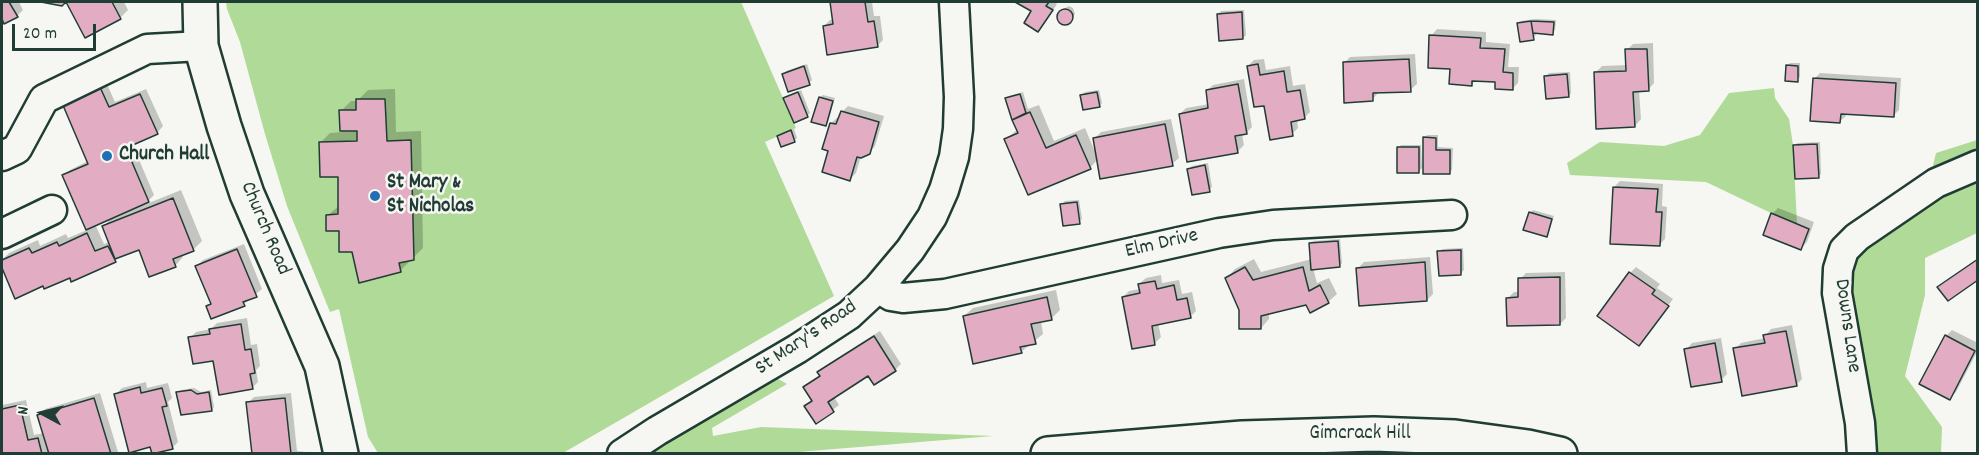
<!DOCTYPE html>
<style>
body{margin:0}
#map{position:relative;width:1979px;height:455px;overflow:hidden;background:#f6f6f2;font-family:Dekko,sans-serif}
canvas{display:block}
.frame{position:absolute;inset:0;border:3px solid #1f3d34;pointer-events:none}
.north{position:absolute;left:12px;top:383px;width:60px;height:60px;-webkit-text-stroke:4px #f6f6f2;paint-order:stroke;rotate:277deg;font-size:16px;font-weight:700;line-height:24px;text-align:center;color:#1f3d34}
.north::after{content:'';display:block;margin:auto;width:21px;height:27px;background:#1f3d34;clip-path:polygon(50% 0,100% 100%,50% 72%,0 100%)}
.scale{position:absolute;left:12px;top:24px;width:84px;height:27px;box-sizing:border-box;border:3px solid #1f3d34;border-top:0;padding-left:8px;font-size:18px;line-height:21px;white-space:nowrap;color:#1f3d34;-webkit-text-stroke:4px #f6f6f2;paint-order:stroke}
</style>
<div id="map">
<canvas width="1979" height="455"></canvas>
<div class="frame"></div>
<div class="north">N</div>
<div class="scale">20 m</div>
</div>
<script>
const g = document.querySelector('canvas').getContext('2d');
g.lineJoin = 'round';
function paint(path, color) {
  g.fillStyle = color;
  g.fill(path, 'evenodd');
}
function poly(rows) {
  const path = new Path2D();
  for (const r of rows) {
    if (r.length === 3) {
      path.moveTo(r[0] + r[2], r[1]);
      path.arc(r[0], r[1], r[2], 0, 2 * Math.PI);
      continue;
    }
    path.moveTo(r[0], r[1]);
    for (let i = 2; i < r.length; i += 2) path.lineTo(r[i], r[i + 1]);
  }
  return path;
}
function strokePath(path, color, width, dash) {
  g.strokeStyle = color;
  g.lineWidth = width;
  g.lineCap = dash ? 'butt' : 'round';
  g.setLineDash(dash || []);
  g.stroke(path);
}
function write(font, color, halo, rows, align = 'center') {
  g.font = font + ' Dekko,sans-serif';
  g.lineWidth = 5;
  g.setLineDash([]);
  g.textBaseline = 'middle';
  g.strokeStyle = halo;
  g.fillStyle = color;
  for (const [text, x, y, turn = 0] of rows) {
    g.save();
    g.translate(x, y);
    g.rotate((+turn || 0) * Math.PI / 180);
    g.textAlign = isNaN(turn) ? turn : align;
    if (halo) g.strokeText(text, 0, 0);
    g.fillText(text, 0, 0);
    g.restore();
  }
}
const green = poly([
 [226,2,741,2,796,128,765,142,834,296,563,453,378,453,368,437,339,309,330,312,287,206,265,134,240,42,227,9],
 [1774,88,1775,98,1789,119,1793,145,1797,224,1771,213,1706,182,1570,175,1567,163,1600,142,1664,146,1700,135,1729,93],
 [1977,140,1977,233,1925,258,1925,295,1905,376,1942,427,1941,453,1869,453,1847,271,1856,251,1922,211,1936,153],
 [773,376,787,384,712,428,713,436,761,427,993,436,786,453,642,454]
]);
const shadow = poly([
 [2,2,20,2,19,2,23,10,17,16,5,22,2,16],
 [67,2,124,2,128,10,120,18,85,36],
 [831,2,872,2,874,16,880,16,883,40,877,46,824,26,830,20,834,20],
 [1018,2,1054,2,1057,4,1044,24,1038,31,1033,11],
 [1069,6,1073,8,1075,14,1070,21,1065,23,1059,20,1058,16,1063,9],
 [1244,10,1246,35,1243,38,1218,14,1221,11],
 [1535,19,1556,20,1555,30,1552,33,1536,31,1536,35,1533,38,1518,24,1521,21],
 [1437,29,1486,32,1486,42,1510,44,1508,67,1519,67,1518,83,1512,89,1496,81,1477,79,1472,84,1452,68,1431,36],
 [1653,43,1654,83,1648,90,1639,90,1641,119,1635,126,1595,73,1602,66,1627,65,1627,50,1633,44],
 [1415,54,1417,84,1410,90,1379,92,1372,100,1344,63,1350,57],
 [1264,59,1266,70,1290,66,1293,86,1305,84,1310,112,1304,118,1297,119,1298,128,1292,134,1265,104,1248,66,1254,60],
 [1790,63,1800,63,1800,77,1797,80,1787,66],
 [807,64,812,80,809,83,784,74,786,71],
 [1570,72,1571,93,1568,96,1546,76,1549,73],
 [1820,73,1901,78,1899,110,1893,116,1846,113,1846,116,1839,122,1814,79],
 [1244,79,1252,127,1246,133,1242,134,1244,145,1238,151,1180,114,1186,108,1209,104,1207,91,1213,85],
 [106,82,115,102,146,89,163,126,157,133,132,143,154,195,144,205,181,190,202,241,193,250,182,254,183,257,175,266,139,248,120,255,115,261,43,284,15,297,2,264,2,260,9,253,38,240,40,246,66,234,68,238,87,230,64,176,70,170,88,161,64,104],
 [113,216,104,226,109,242,104,244,95,224],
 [395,89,396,132,421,131,423,248,400,271,353,250,340,229,328,215,340,205,339,176,320,143,330,133,342,132,341,111,351,101,357,101,368,90],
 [801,90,810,113,807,116,785,98],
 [1099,90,1102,103,1099,106,1082,95,1085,92],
 [1023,92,1028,109,1039,105,1054,141,1085,128,1096,154,1095,138,1101,132,1171,119,1179,158,1172,164,1098,159,1090,168,1006,139,1018,129,1007,99,1009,96],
 [823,95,835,98,828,122,825,124,820,97],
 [848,106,884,116,875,146,869,153,861,156,856,173,850,179,830,150,831,123,838,117,840,118,842,112],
 [794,129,797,138,794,141,779,137],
 [1427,135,1438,135,1438,147,1453,148,1452,170,1449,173,1424,138],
 [1820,142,1821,174,1818,176,1795,146,1797,143],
 [1401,145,1421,145,1422,168,1418,172,1398,148],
 [1208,163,1212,187,1209,190,1189,169,1192,166],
 [1620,181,1663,184,1662,206,1667,207,1665,239,1659,245,1614,187],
 [1079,200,1082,219,1079,222,1062,204,1065,201],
 [1778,208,1814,222,1807,242,1801,248,1772,214],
 [1533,210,1554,216,1549,232,1546,235,1530,213],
 [1340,239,1342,263,1339,266,1313,268,1317,283,1329,278,1337,294,1328,302,1307,304,1269,313,1269,319,1261,328,1241,310,1227,278,1235,269,1254,259,1261,272,1312,259,1311,244,1313,241],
 [244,244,262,289,244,304,208,306,212,302,197,266,203,260],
 [1463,248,1464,270,1461,273,1439,252,1442,249],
 [1430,257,1433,294,1427,300,1358,268,1364,262],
 [1636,267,1660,284,1657,288,1673,299,1639,344,1630,273],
 [1565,272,1566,318,1560,324,1508,298,1514,292,1520,292,1520,279,1526,273],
 [1161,275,1162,283,1179,280,1182,294,1192,292,1196,311,1190,317,1158,323,1161,337,1155,343,1123,297,1129,291,1140,289,1139,284,1146,278],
 [1056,290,1060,310,1052,318,1041,321,1043,334,1021,352,964,316,973,308],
 [247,318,251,345,257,344,260,366,256,370,258,382,252,388,190,338,196,332,211,329,217,323],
 [1792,325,1802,379,1796,385,1735,349,1741,343,1765,338,1765,336,1771,329],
 [1952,330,1978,343,1978,350,1956,392,1950,398,1946,336],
 [880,331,901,364,895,370,868,374,834,397,839,405,817,422,806,406,813,399,805,388,821,375,819,372,825,366],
 [1721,338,1727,374,1721,380,1686,350,1692,343],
 [146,382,147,388,168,383,172,398,168,402,178,442,172,448,151,445,116,394,122,388],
 [194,388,201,392,211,390,214,407,212,410,178,393,181,390],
 [100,393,118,452,116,454,2,454,2,405,26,400,34,435,44,433,39,415,45,409],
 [291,393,297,451,323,454,253,454,248,403,254,397]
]);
const building = poly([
 [2,2,9,2,18,17,4,24,2,19,2,2],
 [41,2,112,2,121,19,85,38,66,2,62,6,41,2],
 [830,2,865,2,868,22,874,21,878,47,827,55,823,26,833,24,830,2],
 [1015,2,1049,2,1046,6,1053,10,1038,32,1024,23,1031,11,1015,2],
 [1065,17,8],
 [1242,12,1243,39,1219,41,1217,14,1242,12],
 [1531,21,1534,40,1520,42,1517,23,1531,21],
 [1531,21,1554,22,1553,35,1533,33,1531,21],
 [1429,35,1481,38,1480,48,1505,49,1503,72,1513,73,1513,90,1495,89,1495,82,1472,81,1472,86,1449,84,1450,69,1428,68,1429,35],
 [1625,49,1647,49,1649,91,1633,92,1635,127,1596,129,1594,72,1626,71,1625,49],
 [1409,59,1411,92,1373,93,1373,101,1344,103,1343,62,1409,59],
 [1258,64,1260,75,1284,71,1287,92,1300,90,1305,119,1291,122,1293,136,1270,140,1264,106,1254,107,1247,66,1258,64],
 [1786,65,1798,66,1798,82,1785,81,1786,65],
 [804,66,810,85,788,92,782,74,804,66],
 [1567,74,1569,97,1546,99,1544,76,1567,74],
 [1813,78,1896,83,1894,117,1841,114,1840,123,1810,121,1813,78],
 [1238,84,1247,134,1235,136,1238,153,1187,162,1179,114,1208,108,1206,90,1238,84],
 [100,87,109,107,140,94,158,134,126,148,149,202,86,230,62,175,88,164,62,103,100,87],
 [798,92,808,117,794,123,783,98,798,92],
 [1097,92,1100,107,1083,110,1080,95,1097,92],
 [1020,94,1026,113,1012,120,1005,98,1020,94],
 [819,97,833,101,826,126,811,122,819,97],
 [356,99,385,99,387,141,411,140,414,260,399,263,401,272,359,283,352,252,339,252,339,231,326,231,326,215,338,214,338,177,320,177,319,142,357,141,357,131,340,131,339,110,356,110,356,99],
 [841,111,879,122,870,154,861,158,857,157,850,181,822,172,828,151,822,149,830,123,836,124,841,111],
 [1030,112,1046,148,1076,135,1091,169,1028,195,1004,139,1018,133,1012,120,1030,112],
 [1165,124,1173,166,1100,179,1093,138,1165,124],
 [791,130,795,142,781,147,777,136,791,130],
 [1423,137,1436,138,1436,150,1450,150,1450,174,1423,174,1423,137],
 [1817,144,1819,178,1795,179,1793,145,1817,144],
 [1397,147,1419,147,1419,173,1397,173,1397,147],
 [1205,165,1210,192,1192,195,1187,169,1205,165],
 [1613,187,1658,189,1656,212,1662,212,1660,246,1610,244,1613,187],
 [173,198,194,251,173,259,176,267,149,277,139,250,115,259,102,226,173,198],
 [1077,202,1080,224,1063,226,1060,204,1077,202],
 [1529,212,1552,219,1547,237,1523,230,1529,212],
 [1771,213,1809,229,1801,250,1763,235,1771,213],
 [87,233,95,251,108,246,116,262,71,282,70,278,44,289,43,286,15,299,2,268,2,260,29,248,32,253,57,242,59,246,87,233],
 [1338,241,1340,267,1311,270,1309,243,1338,241],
 [237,249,257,297,243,302,245,306,211,319,206,306,211,304,195,266,237,249],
 [1461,250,1461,275,1439,276,1437,251,1461,250],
 [1978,259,1978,280,1948,301,1937,287,1978,259],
 [1425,262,1427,301,1359,306,1356,268,1425,262],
 [1245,267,1253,280,1303,267,1309,291,1320,285,1329,303,1310,313,1306,305,1261,316,1261,329,1239,329,1239,310,1225,278,1245,267],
 [1629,272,1655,290,1652,294,1669,306,1639,346,1597,316,1629,272],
 [1560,277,1560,325,1507,326,1506,298,1518,297,1518,278,1560,277],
 [1155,281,1157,289,1174,285,1177,300,1187,298,1191,318,1152,326,1155,345,1132,349,1122,297,1140,293,1138,284,1155,281],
 [1047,297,1052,320,1031,324,1036,344,1020,347,1022,353,973,364,963,316,1047,297],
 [241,324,245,350,251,349,255,373,250,374,253,389,219,395,213,361,193,364,188,337,210,334,209,329,241,324],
 [1786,331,1797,386,1742,396,1733,348,1765,343,1763,335,1786,331],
 [1945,335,1975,351,1950,400,1919,384,1945,335],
 [874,336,896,371,874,385,868,376,828,402,834,412,816,424,804,406,812,401,803,387,820,376,817,372,874,336],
 [1715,343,1722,382,1691,387,1684,349,1715,343],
 [140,387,141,393,162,388,167,406,162,407,173,449,152,454,150,447,129,453,114,394,140,387],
 [191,390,197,394,209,392,212,411,181,415,176,392,191,390],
 [94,398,111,454,49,454,37,415,94,398],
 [285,398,291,454,252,454,246,402,285,398],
 [20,405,28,440,38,438,42,454,2,454,2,409,20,405],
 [1329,450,1329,454,1294,454,1294,451,1329,450]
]);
const minor = poly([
 [2,156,17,149,44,99,147,49,201,46],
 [2,234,52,210],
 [878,288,891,296,903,298,945,294,1219,233,1273,225,1452,215],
 [622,454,657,431,797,349,849,315,878,288,910,250,932,217,944,190,954,157,958,129,959,97,954,2],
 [1862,454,1860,423,1837,293,1838,269,1844,250,1857,237,1936,183,1978,165]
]);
const major = poly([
 [200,2,201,46,224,126,247,194,322,366,341,454],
 [1048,454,1242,438,1374,434,1455,437,1528,447,1560,454]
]);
const markers = [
 [107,156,6,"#1f6fb2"],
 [375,196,6,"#1f6fb2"]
];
const poiNames = [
 ["Church Hall",119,156],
 ["St Mary &",387,184],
 ["St Nicholas",387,208]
];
const streetNames = [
 ["Church Road",264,229,67],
 ["Elm Drive",1162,245,-13],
 ["Downs Lane",1846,326,82],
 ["St Mary's Road",807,339,-34],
 ["Gimcrack Hill",1360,435]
];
paint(green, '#b0da97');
paint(shadow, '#0003');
paint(building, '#e2acc3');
strokePath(building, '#1f3d34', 1.5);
strokePath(minor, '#1f3d34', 33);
strokePath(major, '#1f3d34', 38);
strokePath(minor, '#f6f6f2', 28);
strokePath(major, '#f6f6f2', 33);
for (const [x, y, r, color] of markers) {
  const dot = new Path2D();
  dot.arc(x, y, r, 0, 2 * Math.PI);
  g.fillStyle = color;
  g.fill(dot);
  strokePath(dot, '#f6f6f2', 2);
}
write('bold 21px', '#1f3d34', '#f6f6f2', poiNames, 'left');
write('21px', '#1f3d34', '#f6f6f2', streetNames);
</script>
